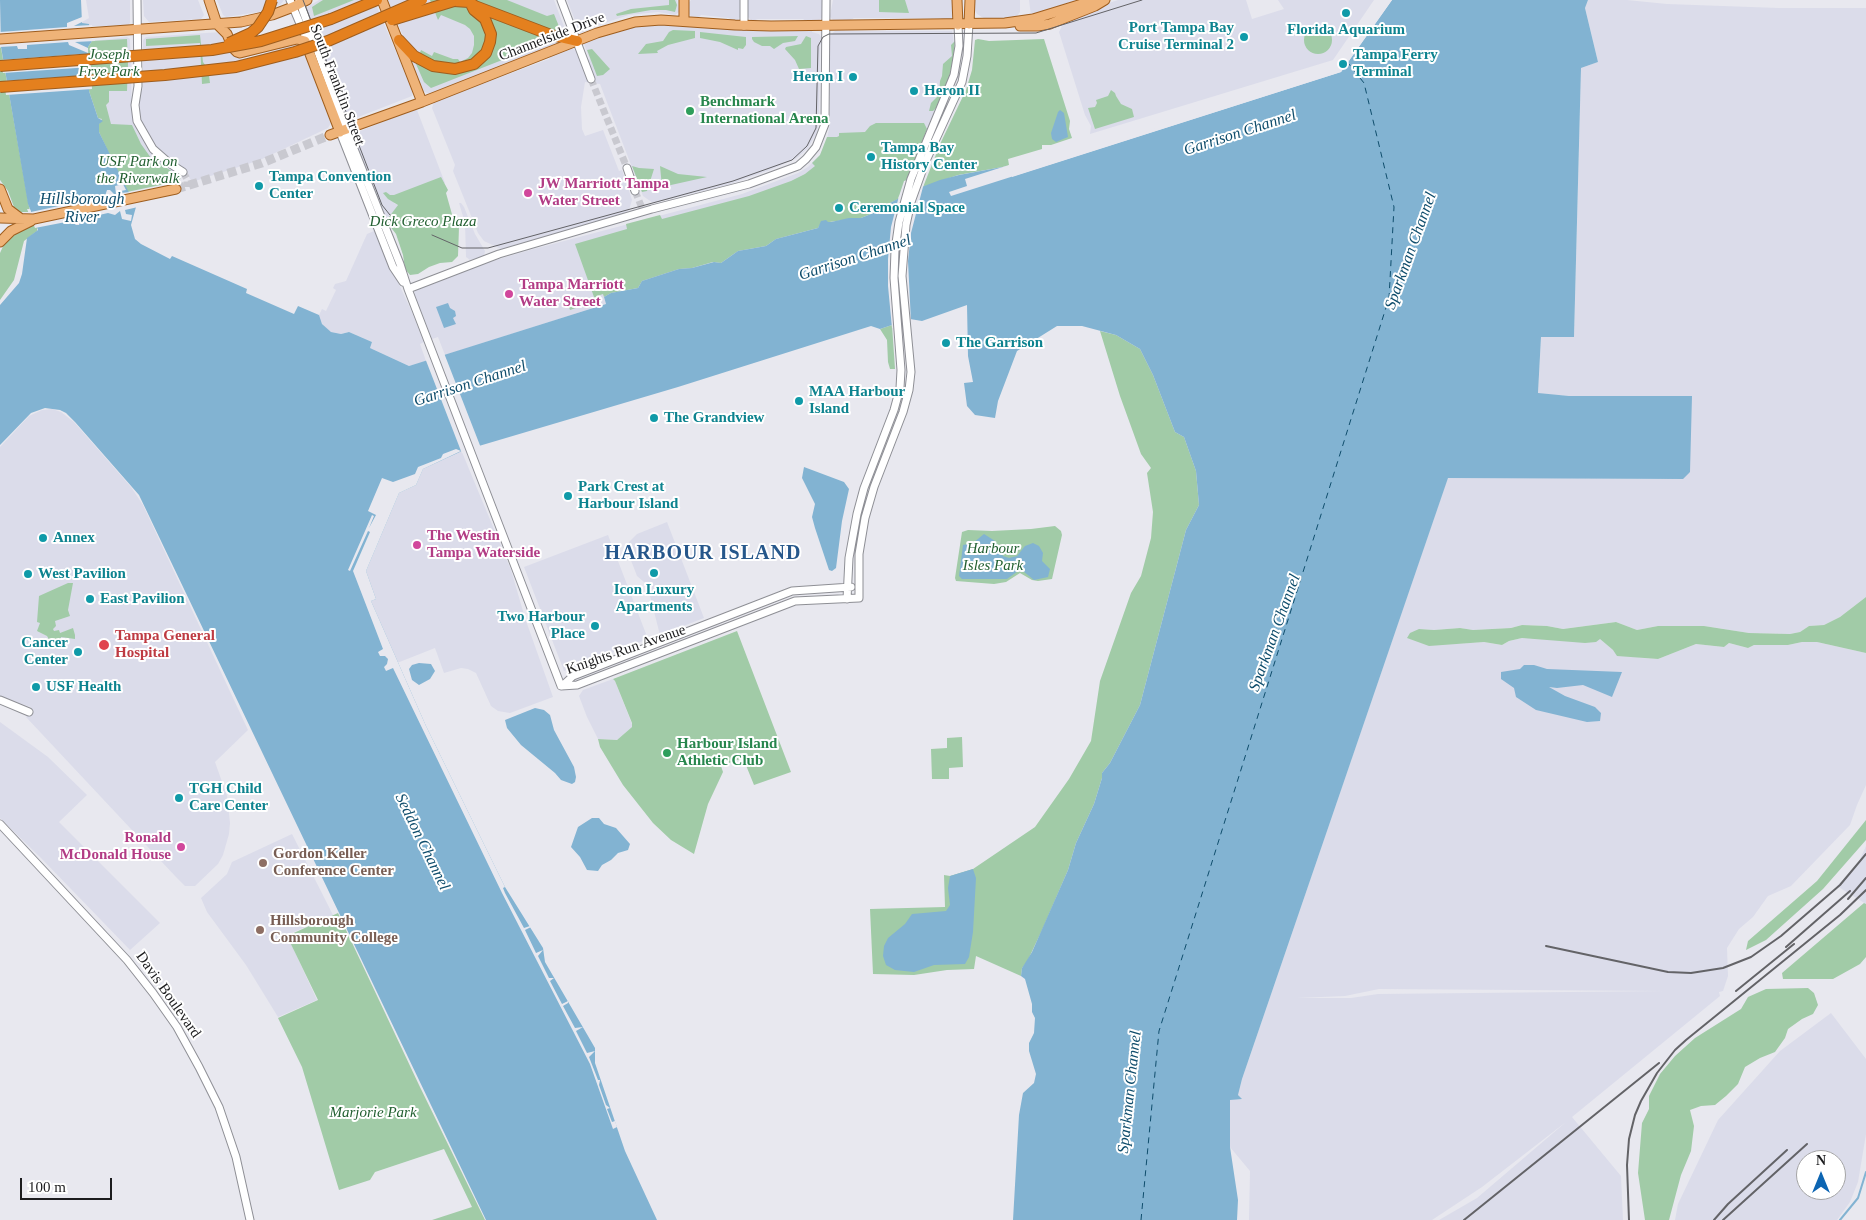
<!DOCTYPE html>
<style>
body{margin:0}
#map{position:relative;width:1866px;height:1220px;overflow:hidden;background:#e8e8ef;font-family:"Times New Roman",serif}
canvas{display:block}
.north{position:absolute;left:1796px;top:1150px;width:50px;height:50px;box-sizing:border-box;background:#fff;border:1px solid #a4a4a5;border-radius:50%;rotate:0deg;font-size:14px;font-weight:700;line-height:20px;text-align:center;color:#1c1c1e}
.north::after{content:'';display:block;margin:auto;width:18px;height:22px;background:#0d65b2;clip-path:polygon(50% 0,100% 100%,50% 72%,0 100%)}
.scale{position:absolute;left:20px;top:1178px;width:92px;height:22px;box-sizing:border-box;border:2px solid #1c1c1e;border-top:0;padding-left:6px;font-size:15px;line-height:18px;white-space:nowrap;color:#1c1c1e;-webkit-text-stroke:4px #fff;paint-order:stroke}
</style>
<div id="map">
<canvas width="1866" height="1220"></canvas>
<div class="north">N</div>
<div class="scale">100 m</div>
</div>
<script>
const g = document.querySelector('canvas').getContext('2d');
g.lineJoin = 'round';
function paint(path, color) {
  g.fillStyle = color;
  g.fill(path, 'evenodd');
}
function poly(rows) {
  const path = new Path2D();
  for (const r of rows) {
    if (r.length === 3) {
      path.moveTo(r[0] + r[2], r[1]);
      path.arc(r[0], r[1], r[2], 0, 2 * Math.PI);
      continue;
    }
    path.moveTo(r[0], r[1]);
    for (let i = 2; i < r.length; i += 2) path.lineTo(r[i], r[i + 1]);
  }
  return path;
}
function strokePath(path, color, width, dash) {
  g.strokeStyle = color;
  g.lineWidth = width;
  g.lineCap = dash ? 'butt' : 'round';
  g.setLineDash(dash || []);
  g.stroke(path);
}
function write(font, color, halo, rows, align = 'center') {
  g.font = font + ' "Times New Roman",serif';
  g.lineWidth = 4;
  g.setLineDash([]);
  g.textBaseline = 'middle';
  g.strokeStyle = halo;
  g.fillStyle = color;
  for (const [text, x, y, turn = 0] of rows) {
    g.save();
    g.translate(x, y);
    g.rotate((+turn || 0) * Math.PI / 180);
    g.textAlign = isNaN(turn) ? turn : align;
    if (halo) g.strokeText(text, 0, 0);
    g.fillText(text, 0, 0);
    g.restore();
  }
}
const built = poly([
 [86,0,130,0,130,23,128,25,107,26,89,26,88,24,82,24,82,22,89,18],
 [143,0,198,0,204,15,201,19,149,22,144,16],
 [217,0,284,0,280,5,265,11,226,17,223,15],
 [319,0,374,0,413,92,412,96,348,121,304,9],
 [388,0,554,0,569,40,429,94,423,91,405,53,406,43],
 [567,0,677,0,679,12,675,15,658,12,629,15,589,28,588,30,580,33,577,31,576,23],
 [691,0,741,0,741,15,738,20,734,21,731,20,729,18,701,15,699,17,691,16,688,13,688,4],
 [748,0,822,0,822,17,818,22,806,21,803,19,758,19,752,21,748,17],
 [833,0,954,0,953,16,951,19,946,21,940,18,854,18,849,21,834,21,831,18,830,16],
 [973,0,1020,0,1020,12,1016,17,1011,18,985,19,977,14,974,9],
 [1029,0,1088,0,1031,16],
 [1118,0,1246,0,1252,19,1284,9,1278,0,1374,0,1333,60,1090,134,1091,126,1085,115,1059,32,1064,22,1097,7],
 [1588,0,1627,0,1667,4,1779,8,1866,8,1866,597,1840,617,1824,625,1809,626,1800,632,1790,634,1749,633,1704,626,1658,626,1637,630,1616,622,1563,629,1547,626,1522,625,1511,628,1473,630,1460,628,1434,630,1419,629,1454,644,1484,642,1502,645,1509,641,1522,638,1600,639,1613,650,1642,658,1658,659,1696,644,1724,647,1729,643,1748,648,1754,645,1788,645,1802,642,1817,642,1866,653,1866,785,1857,805,1850,825,1791,886,1768,896,1753,917,1739,929,1727,948,1728,976,1723,991,1719,992,1720,996,1572,1117,1621,1176,1623,1220,1439,1220,1477,1198,1566,1122,1482,1187,1432,1220,1249,1220,1250,1171,1230,1147,1230,1099,1241,1099,1238,1095,1242,1079,1448,477,1683,479,1569,396,1538,394,1541,337,1574,337,1581,68,1598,62,1585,8],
 [1379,989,1664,991,1665,991,1378,994,1351,998,1297,998,1345,996],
 [644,24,812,29,812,32,819,34,823,40,820,45,819,123,816,134,808,148,797,158,770,170,727,185,653,203,643,196,600,84,585,82,581,107,582,129,585,136,603,130,619,171,622,170,632,200,629,210,621,215,501,249,484,241,478,233,453,171,455,165,432,108,434,102,549,59,551,55,571,48,575,50,578,54,590,60,584,44,586,40],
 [835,31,952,31,955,48,944,90,907,180,904,181,898,199,604,297,606,304,445,355,438,337,432,339,414,294,415,290,422,286,492,261,530,250,742,194,798,173,808,167,820,155,827,139,830,124,830,35],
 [221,32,230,53,241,59,249,58,293,45,303,47,315,78,318,91,331,123,328,128,260,160,192,182,184,169,169,161,156,148,142,125,138,108,138,92,142,91,143,87,143,40,146,37],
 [127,37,130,39,132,113,137,131,151,153,182,176,179,181,127,192,99,132,92,41],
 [414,109,417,110,445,183,394,203,398,205,395,210,416,221,388,219,386,221,353,134],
 [459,203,461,203,464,207,475,234,485,251,484,256,470,260,466,257,465,223],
 [374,231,411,310,424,342,420,344,426,361,409,366,370,348,372,342,349,332,341,334,331,332,324,327,319,318,319,315,322,309,326,311,336,290,333,288,335,284,346,281,367,234],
 [52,409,61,412,74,422,131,487,143,505,248,730,215,762,227,796,230,823,229,834,223,855,218,864,195,886,185,886,176,877,26,717,31,707,0,697,0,447,29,416,42,410],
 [459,445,511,570,525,618,553,697,510,713,498,711,491,706,476,673,468,669,461,668,444,673,435,648,397,663,371,601,375,599,366,571,399,493,416,485,423,469,449,457],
 [667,522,704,618,660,635,650,596,644,582,637,576,627,550,629,542,637,534],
 [608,535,648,639,564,671,524,567],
 [613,679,615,681,632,724,632,727,617,740,598,739,587,717,579,696,583,690],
 [0,722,48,757,87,795,59,822,160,923,130,950,41,858,0,818],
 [292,834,333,915,287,935,317,1000,278,1017,246,965,207,912,201,898,227,874,232,862],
 [1866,846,1866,904,1837,886,1857,866],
 [1831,1013,1866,1059,1866,1134,1858,1182,1850,1202,1837,1220,1675,1220,1678,1204,1718,1120,1780,1051],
 [1806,1160,1836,1160,1836,1190,1806,1190]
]);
const green = poly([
 [323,0,354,0,314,16,312,7],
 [430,0,507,0,547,16,554,14,562,34,553,40,431,88,424,82,416,64,421,50,432,56,434,52,453,59,458,59,460,62,468,58,472,53,474,45,474,36,470,29,465,25,441,15,438,20],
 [669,0,675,0,677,5,675,12,666,10,651,10,617,16,616,14,631,9,669,5],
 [879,0,905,0,909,13,879,12],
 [1318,40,14],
 [673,30,695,31,695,38,668,45,657,51,658,53,638,54,646,44,663,41,669,32],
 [700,32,746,37,746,45,743,49,738,48,738,50,720,42,700,38],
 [200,35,203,62,208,69,210,83,202,84,200,43,146,46,146,39],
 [798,36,795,41,783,43,774,49,770,46,762,46,754,42,752,39,752,37],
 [806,36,811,38,811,68,799,69,795,60,785,49,786,47,801,44],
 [127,39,128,64,127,91,109,91,109,102,106,105,111,124,132,125,141,144,151,158,181,177,179,181,127,192,99,132,99,124,102,119,98,118,89,91,88,47,92,41],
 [978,39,989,41,1044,39,1070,121,1069,129,1072,138,1051,145,1042,145,1042,149,1008,159,1009,165,1008,166,958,175,923,187,941,142,966,90,972,70,975,40],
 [955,41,953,60,948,82,936,108,933,111,929,111,931,103,939,95,940,81,942,76,943,64,952,56,951,45],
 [0,47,1,48,30,212,21,212,14,207,8,191,0,180],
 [592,49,610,69,603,75,597,76,587,50],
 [1111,90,1115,93,1116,96,1121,104,1132,109,1134,117,1095,129,1088,108,1095,107,1097,103,1096,100,1108,96],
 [876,123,924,123,927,129,907,180,904,181,898,199,884,206,876,212,861,218,821,223,818,228,776,239,766,246,738,251,721,263,713,262,692,268,679,269,642,281,638,288,611,293,604,297,603,294,600,295,598,296,599,300,570,310,569,307,594,297,575,244,627,229,626,224,660,215,662,219,749,196,791,181,805,174,815,166,812,163,820,155,827,137,837,137,839,136,839,133,865,132,870,126],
 [632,166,639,168,654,169,647,191,642,192],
 [660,166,678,174,707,177,662,187],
 [441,177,448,190,446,193,455,225,459,227,458,256,452,262,440,263,429,267,418,274,410,275,405,269,403,255,396,234,386,221,398,205,388,199,383,193,386,192,390,195,394,195],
 [37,219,37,231,24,241,14,280,0,300,0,253,10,231],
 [892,325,895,369,890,369,888,362,887,340,880,329],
 [1100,331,1116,335,1140,349,1153,375,1175,432,1184,437,1196,471,1199,505,1186,530,1140,705,1110,763,1102,773,1102,778,1094,804,1076,843,1068,870,1043,928,1027,962,1022,968,1021,976,976,956,974,969,947,970,914,975,873,974,870,909,945,907,944,875,950,876,973,869,1035,827,1069,779,1091,741,1100,681,1131,593,1141,576,1151,538,1153,512,1147,473,1151,468,1141,454,1120,396],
 [1055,526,1061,531,1062,535,1052,579,1038,581,1032,580,1020,573,1006,582,994,584,956,581,955,578,962,532,968,530,992,531,1031,529],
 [68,583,73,583,68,610,70,616,55,621,56,626,53,629,54,631,59,630,60,633,73,628,75,635,75,639,61,637,59,648,54,648,47,636,37,631,40,623,37,622,39,596],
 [1866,597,1866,653,1817,642,1802,642,1788,645,1754,645,1748,648,1729,643,1724,647,1696,644,1658,659,1617,656,1613,650,1600,639,1596,642,1585,643,1522,638,1509,641,1502,645,1484,642,1429,646,1407,638,1410,633,1419,629,1434,630,1460,628,1473,630,1511,628,1522,625,1547,626,1563,629,1616,622,1637,630,1658,626,1704,626,1749,633,1790,634,1800,632,1809,626,1824,625,1840,617],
 [737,631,791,772,754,785,743,758,721,766,723,772,708,804,694,854,671,840,653,823,623,785,600,747,598,739,617,740,632,727,632,723,615,681,613,679],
 [962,737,963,767,949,768,949,779,932,779,931,749,947,748,947,738],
 [1866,820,1866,840,1823,889,1766,940,1746,950,1748,941,1817,881],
 [1864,903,1866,904,1866,957,1860,964,1833,979,1783,979,1782,973],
 [338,913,419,1085,485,1220,432,1220,472,1207,444,1149,375,1172,370,1180,339,1190,302,1067,278,1018,318,1000,287,936],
 [1808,988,1814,993,1818,1005,1813,1014,1802,1019,1788,1029,1785,1038,1775,1052,1760,1058,1745,1067,1738,1084,1726,1096,1715,1105,1701,1106,1690,1110,1694,1126,1691,1151,1681,1175,1669,1220,1645,1220,1638,1173,1642,1123,1649,1109,1649,1096,1660,1074,1675,1056,1695,1038,1741,1009,1748,997,1766,989]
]);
const water = poly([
 [0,0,81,0,82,23,89,24,92,41,88,47,89,91,98,118,103,121,99,124,99,132,136,207,131,225,135,239,141,244,170,259,172,256,247,289,246,293,294,314,298,306,319,315,322,324,331,332,341,334,349,332,372,342,370,348,409,366,606,304,604,297,611,293,638,288,642,281,679,269,692,268,714,262,721,263,738,251,766,246,776,239,818,228,821,221,826,220,828,222,831,222,849,218,861,218,876,212,884,206,919,188,940,180,959,175,1008,166,1012,177,1341,72,1392,0,1588,0,1585,8,1598,62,1581,68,1574,337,1541,337,1538,393,1569,396,1692,396,1690,472,1683,479,1448,478,1242,1079,1238,1095,1242,1099,1230,1100,1230,1147,1238,1200,1237,1220,1013,1220,1019,1115,1023,1093,1034,1083,1036,1074,1029,1051,1029,1043,1034,1033,1035,1018,1032,1012,1032,1004,1025,979,1021,976,1022,968,1032,952,1068,870,1076,843,1094,804,1102,778,1102,773,1110,763,1140,705,1186,530,1199,505,1196,471,1184,437,1175,432,1153,375,1140,349,1116,335,1082,326,1057,326,1017,351,998,401,995,418,975,415,967,406,964,383,973,382,968,356,967,305,922,321,910,319,880,329,871,326,678,387,462,451,423,469,416,485,399,493,366,571,376,599,371,601,426,726,505,887,543,948,545,962,595,1048,595,1063,625,1151,657,1220,486,1220,139,495,75,422,66,413,60,410,45,408,31,413,0,445,0,305,19,283,22,274,27,238,38,230,28,204,1,47],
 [1060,110,1064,113,1068,137,1056,142,1052,139,1051,133,1058,112],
 [448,303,450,308,455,311,456,316,453,318,456,324,444,328,436,307],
 [804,467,844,482,849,489,842,521,836,568,832,571,829,570,815,528,812,517,815,504,802,478],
 [984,534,995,541,1003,556,1009,558,1017,556,1025,546,1033,543,1039,546,1043,553,1042,561,1050,569,1048,577,1034,580,1023,571,1018,571,1007,579,962,579,959,576,963,545,973,543],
 [419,663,431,664,435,671,430,679,419,685,412,680,409,669,412,665],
 [1524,665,1534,665,1547,669,1622,672,1612,697,1583,685,1557,688,1549,687,1565,696,1595,707,1601,713,1600,721,1587,722,1536,710,1516,697,1514,688,1501,679,1501,672,1520,669],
 [535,708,544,710,550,715,554,730,574,767,576,777,575,782,572,784,561,780,555,773,521,745,507,728,505,720],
 [592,818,599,818,604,824,616,828,630,844,628,850,618,853,611,860,602,865,598,871,587,870,580,857,571,847,578,827],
 [973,869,976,878,973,932,969,957,965,964,934,965,914,972,895,970,886,965,883,956,884,946,888,938,905,924,912,914,946,911,950,905,948,888,950,876]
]);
const pier = poly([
 [1389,0,1392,0,1341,72,951,196,949,192,967,186,965,179,1009,165,1009,163,1013,174,1340,70],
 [82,17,82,22,74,26,92,25,95,41,75,42,88,48,88,53,69,45,68,42,27,45,27,49,18,49,17,46,0,47,0,32,67,27,67,23],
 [83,54,91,54,91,67,3,73,0,60],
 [91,75,92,89,6,95,4,81],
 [924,183,911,233,908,261,911,322,892,328,888,286,888,259,891,227,899,196],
 [123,184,126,190,121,191,121,193,130,192,138,207,125,210,126,214,132,215,131,221,122,219,120,211,115,215,108,213,81,219,79,225,76,225,71,221,35,228,27,209,30,209,31,212,68,204,71,200,77,202,105,196,107,190,110,190,114,194,116,194,115,186],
 [444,353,481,448,462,453,461,451,423,469,416,485,399,493,366,571,376,599,371,601,426,726,505,887,503,888,505,893,524,928,530,926,531,927,525,930,536,953,543,950,538,956,549,978,554,978,550,981,562,1004,568,1001,568,1003,563,1006,575,1028,583,1027,576,1031,587,1053,595,1051,589,1057,598,1080,600,1080,599,1085,606,1105,610,1108,607,1109,612,1122,615,1121,617,1127,613,1129,590,1064,502,893,393,668,386,671,384,667,387,664,388,659,385,656,380,656,378,652,383,649,353,571,370,532,368,531,350,571,348,570,372,515,374,516,369,528,376,515,368,511,382,478,393,482,415,474,418,467,441,458,443,454,456,449,461,451,425,358]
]);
const stream = poly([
 [1840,1220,1858,1198,1866,1172]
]);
const ferry = poly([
 [1141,1220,1159,1031,1389,298,1394,207,1364,83,1348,63]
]);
const minorTunnel = poly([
 [591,79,627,168],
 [183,172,187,179,187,187],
 [635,191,642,208]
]);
const majorTunnel = poly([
 [176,189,262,163,330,135]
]);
const minor = poly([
 [137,0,138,86,135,105,137,121,153,149,169,163,183,172],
 [290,0,308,43],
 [299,0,346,129,400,264,408,289,561,686],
 [561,0,591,79],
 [744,0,744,26],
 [340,132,393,267,403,282],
 [627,168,635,191],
 [408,289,499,254,652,209,749,184,798,166,806,159,816,147,825,124,826,0],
 [847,599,849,558,857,514,864,488,894,410,900,388,901,370,894,278,895,250,899,222,911,179,954,75,959,46,958,25],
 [561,686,577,685,795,601,859,598,859,554,865,518,874,487,903,412,909,390,911,372,902,276,906,225,911,202,925,163,962,82,967,56,969,24],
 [562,686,573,676,792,591,851,587],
 [0,700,29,712],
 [0,824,127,960,153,993,177,1027,199,1067,219,1107,236,1157,250,1220]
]);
const major = poly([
 [209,0,217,24,227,34,233,48,237,52,240,53,297,39,305,41,340,132],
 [382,0,422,102],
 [957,0,958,25],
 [684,21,684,0],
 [969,24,970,0],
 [1020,26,1038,26,1050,24,1095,6,1105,0],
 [0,39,241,22,272,15,293,7,307,0],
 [330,135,422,102,597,33,635,22,661,20,735,25,771,26,1005,23,1033,19,1095,0],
 [0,189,8,209,20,218],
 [0,218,34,219,176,189],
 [0,242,11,231,31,221]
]);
const highway = poly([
 [454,1,469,2,475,6,551,35,577,41],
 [331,19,377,0],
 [399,40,414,56,433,66,455,69,474,64,486,53,490,42,491,34,485,19,474,10,471,4]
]);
const tram = poly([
 [303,0,382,205,390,215,413,227],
 [432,235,462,248,488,248,733,181,792,160,807,146,816,128,818,46,823,37,829,34,1036,33,1142,0]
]);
const rail = poly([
 [1848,899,1866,878],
 [1546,946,1668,972,1691,973,1723,968,1751,957,1781,936,1840,885,1866,854],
 [1786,947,1850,891],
 [1736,991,1794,944],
 [1464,1220,1659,1063],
 [1629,1220,1627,1165,1629,1139,1635,1115,1641,1101,1657,1073,1675,1050,1686,1040,1840,915,1866,890],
 [1714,1220,1728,1204,1787,1150],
 [1723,1220,1807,1144]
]);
const highwayBridge = poly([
 [392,20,454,1],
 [229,43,251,33,258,27,268,12,272,0],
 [0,66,212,50,261,41,331,19],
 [0,87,165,75,236,67,295,52,328,41,422,0]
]);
const markers = [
 [1346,13,5,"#0f9aa8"],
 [1244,37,5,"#0f9aa8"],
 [1343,64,5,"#0f9aa8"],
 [853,77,5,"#0f9aa8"],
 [914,91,5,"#0f9aa8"],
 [690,111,5,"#2e9e5b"],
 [871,157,5,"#0f9aa8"],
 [259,186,5,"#0f9aa8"],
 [528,193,5,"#d1479c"],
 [839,208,5,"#0f9aa8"],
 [509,294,5,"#d1479c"],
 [946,343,5,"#0f9aa8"],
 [799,401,5,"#0f9aa8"],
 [654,418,5,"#0f9aa8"],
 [568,496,5,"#0f9aa8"],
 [43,538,5,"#0f9aa8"],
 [417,545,5,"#d1479c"],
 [654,573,5,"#0f9aa8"],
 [28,574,5,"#0f9aa8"],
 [90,599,5,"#0f9aa8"],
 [595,626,5,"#0f9aa8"],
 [104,645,6,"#e0444e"],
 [78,652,5,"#0f9aa8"],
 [36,687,5,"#0f9aa8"],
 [667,753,5,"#2e9e5b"],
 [179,798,5,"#0f9aa8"],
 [181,847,5,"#d1479c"],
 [263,863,5,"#8d6e63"],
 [260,930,5,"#8d6e63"]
];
const cultureNames = [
 ["Port Tampa Bay",1234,28,"right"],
 ["Cruise Terminal 2",1234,45,"right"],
 ["Florida Aquarium",1346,30,"center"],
 ["Tampa Ferry",1353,55],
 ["Terminal",1353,72],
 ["Heron I",843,77,"right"],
 ["Heron II",924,91],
 ["Tampa Bay",881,148],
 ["History Center",881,165],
 ["Tampa Convention",269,177],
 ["Center",269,194],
 ["Ceremonial Space",849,208],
 ["The Garrison",956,343],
 ["MAA Harbour",809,392],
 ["Island",809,409],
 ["The Grandview",664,418],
 ["Park Crest at",578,487],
 ["Harbour Island",578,504],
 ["Annex",53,538],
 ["West Pavilion",38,574],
 ["Icon Luxury",654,590,"center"],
 ["Apartments",654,607,"center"],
 ["East Pavilion",100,599],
 ["Two Harbour",585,617,"right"],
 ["Place",585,634,"right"],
 ["Cancer",68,643,"right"],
 ["Center",68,660,"right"],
 ["USF Health",46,687],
 ["TGH Child",189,789],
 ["Care Center",189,806]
];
const streetNames = [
 ["Channelside Drive",552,37,-21],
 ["South Franklin Street",337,85,69],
 ["Knights Run Avenue",626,650,-19],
 ["Davis Boulevard",168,995,55]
];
const parkNames = [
 ["Joseph",109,55],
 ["Frye Park",109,72],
 ["USF Park on",138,162],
 ["the Riverwalk",138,179],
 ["Dick Greco Plaza",423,222],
 ["Harbour",993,549],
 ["Isles Park",993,566],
 ["Marjorie Park",373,1113]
];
const leisureNames = [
 ["Benchmark",700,102],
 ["International Arena",700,119],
 ["Harbour Island",677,744],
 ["Athletic Club",677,761]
];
const hotelNames = [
 ["JW Marriott Tampa",538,184],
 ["Water Street",538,201],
 ["Tampa Marriott",519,285],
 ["Water Street",519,302],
 ["The Westin",427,536],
 ["Tampa Waterside",427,553],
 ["Ronald",171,838,"right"],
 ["McDonald House",171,855,"right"]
];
const healthNames = [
 ["Tampa General",115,636],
 ["Hospital",115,653]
];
const educationNames = [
 ["Gordon Keller",273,854],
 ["Conference Center",273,871],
 ["Hillsborough",270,921],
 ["Community College",270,938]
];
const waterNames = [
 ["Garrison Channel",1240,133,-18],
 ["Hillsborough",82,200],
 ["River",82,218],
 ["Sparkman Channel",1411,251,-70],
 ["Garrison Channel",855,258,-18],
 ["Garrison Channel",470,384,-18],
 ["Sparkman Channel",1275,633,-70],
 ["Seddon Channel",422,842,64],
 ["Sparkman Channel",1130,1092,-84]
];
const districtNames = [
 ["HARBOUR ISLAND",703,554]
];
paint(built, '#dbdcea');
paint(green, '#a1cba7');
paint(water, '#82b3d2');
paint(pier, '#e8e8ef');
strokePath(stream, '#82b3d2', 2);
strokePath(ferry, '#0f4d6c', 1, [6, 5]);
strokePath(minorTunnel, '#c9c9d0', 7, [7, 3.5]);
strokePath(majorTunnel, '#c9c9d0', 9, [9, 4.5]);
strokePath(minor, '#8e8f95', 9);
strokePath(major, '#9e5d1e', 11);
strokePath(highway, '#9e5d1e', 12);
strokePath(minor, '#fff', 7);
strokePath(major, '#efb378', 9);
strokePath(highway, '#e4801e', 10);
strokePath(tram, '#636367', 1);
strokePath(rail, '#636367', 2);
strokePath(highwayBridge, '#9e5d1e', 12, []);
strokePath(highwayBridge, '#e4801e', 10);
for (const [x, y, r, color] of markers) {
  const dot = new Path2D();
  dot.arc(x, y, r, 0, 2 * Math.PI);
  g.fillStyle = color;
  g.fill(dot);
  strokePath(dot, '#fff', 2);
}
write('bold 15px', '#0d838f', '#fff', cultureNames, 'left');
write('15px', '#1c1c1e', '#fff', streetNames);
write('italic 15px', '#215f30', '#fff', parkNames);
write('bold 15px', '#27864d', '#fff', leisureNames, 'left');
write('bold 15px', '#b23c85', '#fff', hotelNames, 'left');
write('bold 15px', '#be3a42', '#fff', healthNames, 'left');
write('bold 15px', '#785e54', '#fff', educationNames, 'left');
write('italic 16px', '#0f4d6c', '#fff', waterNames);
g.letterSpacing = '1px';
write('bold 20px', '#26578b', '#fff', districtNames);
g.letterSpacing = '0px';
</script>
